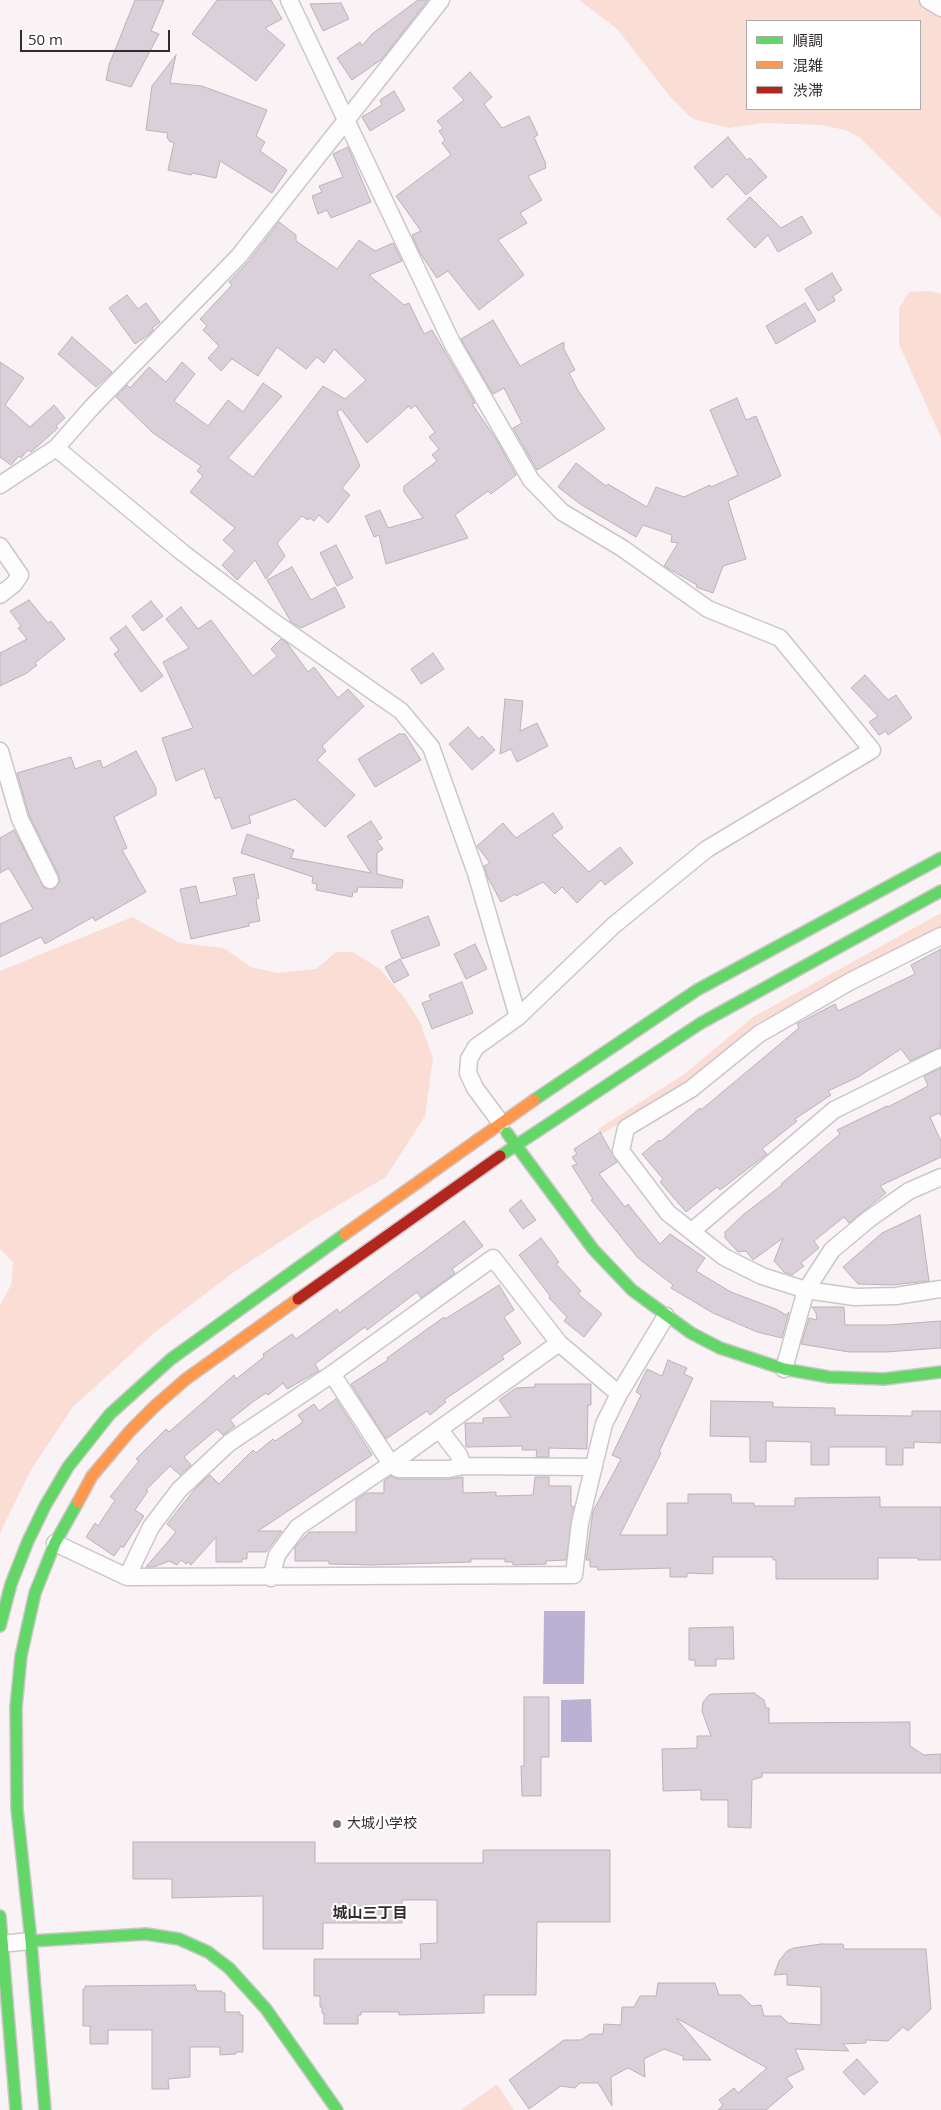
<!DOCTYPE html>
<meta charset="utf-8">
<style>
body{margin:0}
#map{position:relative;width:941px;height:2110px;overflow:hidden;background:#faf3f6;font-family:"Open Sans","Noto Sans JP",sans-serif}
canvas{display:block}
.legend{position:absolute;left:746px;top:20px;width:175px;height:90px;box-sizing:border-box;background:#fff;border:1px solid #adaaac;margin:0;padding:6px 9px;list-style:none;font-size:15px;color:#332b2f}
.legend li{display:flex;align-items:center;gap:10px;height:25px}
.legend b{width:25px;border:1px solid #adaaac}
.scale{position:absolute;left:20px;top:30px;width:150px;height:22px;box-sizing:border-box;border:2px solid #332b2f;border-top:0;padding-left:6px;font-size:15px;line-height:18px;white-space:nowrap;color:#332b2f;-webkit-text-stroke:4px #fff;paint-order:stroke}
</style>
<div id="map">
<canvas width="941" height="2110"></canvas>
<ul class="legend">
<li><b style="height:6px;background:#63d668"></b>順調</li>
<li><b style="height:6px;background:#ff974d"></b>混雑</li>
<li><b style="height:6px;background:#b3261e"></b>渋滞</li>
</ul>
<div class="scale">50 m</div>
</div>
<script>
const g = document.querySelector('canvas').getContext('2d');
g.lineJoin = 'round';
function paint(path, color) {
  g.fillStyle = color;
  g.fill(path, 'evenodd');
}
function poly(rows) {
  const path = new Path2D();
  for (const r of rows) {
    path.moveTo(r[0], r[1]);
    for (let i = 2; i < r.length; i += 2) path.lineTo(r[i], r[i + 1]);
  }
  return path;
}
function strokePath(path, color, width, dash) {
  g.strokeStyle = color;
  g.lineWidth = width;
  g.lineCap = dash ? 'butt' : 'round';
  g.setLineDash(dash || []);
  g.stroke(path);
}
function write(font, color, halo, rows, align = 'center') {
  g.font = font + ' "Open Sans","Noto Sans JP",sans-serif';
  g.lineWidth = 4;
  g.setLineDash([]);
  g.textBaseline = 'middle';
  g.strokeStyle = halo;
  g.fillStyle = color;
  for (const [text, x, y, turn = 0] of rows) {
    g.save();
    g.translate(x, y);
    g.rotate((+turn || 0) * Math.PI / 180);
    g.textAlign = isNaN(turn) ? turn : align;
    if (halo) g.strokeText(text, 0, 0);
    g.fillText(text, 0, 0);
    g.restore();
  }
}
const green = poly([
 [579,0,919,0,941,14,941,218,859,137,845,130,821,125,763,123,729,128,696,120,690,117,672,99,617,29],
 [747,21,920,21,920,109,747,109],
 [930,291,941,294,941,438,899,344,899,308,909,292],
 [941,913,941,927,758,1023,686,1082,602,1134,598,1129,683,1075,753,1017],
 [132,917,180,943,224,948,251,967,277,973,316,969,336,952,353,952,380,969,404,997,420,1022,433,1058,425,1116,386,1177,312,1221,234,1272,154,1333,72,1408,31,1470,0,1533,0,1305,11,1285,13,1262,0,1249,0,971],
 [497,2084,514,2110,461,2110]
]);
const water = poly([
 [544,1611,585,1611,584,1684,543,1684],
 [591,1699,592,1742,561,1742,561,1700]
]);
const building = poly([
 [135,0,164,0,151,31,159,34,131,87,106,80,109,65,135,0],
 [217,0,271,0,282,19,265,28,285,45,256,81,192,34,217,0],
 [418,0,428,0,382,59,352,80,337,58,360,42,362,46,372,34,418,0],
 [341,3,349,19,323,31,310,4,341,3],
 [176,55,170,83,202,86,267,110,256,136,265,142,260,151,287,170,272,193,220,161,216,178,192,173,191,175,168,170,174,143,169,141,169,139,167,138,168,133,146,130,152,86,176,55],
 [470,72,492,97,484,104,502,128,529,116,538,135,534,137,546,164,545,165,546,168,528,176,542,200,520,213,527,223,498,240,524,275,479,310,448,271,437,278,420,253,412,235,421,231,396,196,451,155,442,143,445,140,439,131,443,128,437,121,464,100,453,88,470,72],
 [394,91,405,110,370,131,362,117,382,105,380,100,394,91],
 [728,137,747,160,750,158,767,177,746,195,727,174,712,188,694,167,728,137],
 [348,147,371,202,331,218,327,210,318,214,312,196,322,192,319,186,343,177,333,154,348,147],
 [750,197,781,228,802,216,812,233,778,252,768,235,755,248,727,219,750,197],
 [279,222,296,235,296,241,337,269,359,240,375,251,393,243,402,261,369,275,404,305,409,303,424,334,432,330,475,403,472,404,496,439,516,475,491,494,488,491,455,515,468,538,386,564,379,535,374,537,365,516,380,510,388,528,423,518,404,492,404,486,437,461,432,455,439,449,429,437,435,432,415,405,411,409,409,406,367,443,341,409,337,412,360,466,342,488,350,495,328,523,319,515,314,521,310,518,308,520,302,516,277,543,285,556,266,579,255,560,237,580,222,565,235,551,223,540,235,528,190,492,203,476,197,471,201,466,153,433,116,397,127,385,130,388,149,367,166,382,182,362,195,374,174,401,208,426,228,400,243,412,263,383,282,396,228,458,253,477,323,386,345,399,366,380,334,349,324,363,317,357,306,369,277,347,258,376,232,359,221,371,208,358,219,346,203,330,207,326,200,319,232,285,229,282,248,262,279,222],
 [832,273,842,290,833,296,835,301,818,311,805,289,832,273],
 [127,295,138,309,146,303,160,322,152,328,153,330,148,335,135,344,109,308,127,295],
 [805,303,816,321,776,344,766,326,805,303],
 [493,320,520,366,564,342,564,349,575,370,569,373,579,392,605,429,537,470,513,428,522,423,504,388,493,394,461,339,493,320],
 [72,337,112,372,96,387,58,354,72,337],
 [0,362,24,378,5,405,30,427,54,405,65,418,56,426,58,428,31,452,28,450,21,458,19,456,11,465,0,457,0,362],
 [737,398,746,420,756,416,781,476,728,501,746,559,723,566,713,593,696,587,697,585,664,566,678,543,671,542,672,535,643,525,636,537,580,504,558,487,576,463,606,486,608,484,647,507,656,487,684,497,710,485,711,487,738,475,710,410,737,398],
 [336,545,353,578,337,586,320,553,336,545],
 [292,567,311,600,335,587,345,607,301,628,291,622,267,580,292,567],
 [29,600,48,623,51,621,65,639,35,663,37,665,27,673,0,686,0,653,27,639,18,628,21,626,10,611,29,600],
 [151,601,163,616,143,631,132,616,151,601],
 [181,607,198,629,211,620,253,676,277,656,271,649,281,639,287,643,308,672,314,667,338,698,348,689,364,706,322,746,326,751,317,760,355,795,325,827,295,799,249,816,251,823,232,829,220,797,215,799,204,768,176,781,162,738,193,728,163,662,189,648,166,619,181,607],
 [126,626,163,676,141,692,114,654,119,650,110,638,126,626],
 [433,653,444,669,421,684,411,669,433,653],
 [865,675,888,700,896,695,912,718,888,735,886,731,879,735,869,722,878,716,851,688,865,675],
 [505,699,523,701,520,731,537,723,548,746,517,762,511,749,500,754,505,699],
 [468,727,479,739,482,736,495,750,472,770,449,744,468,727],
 [399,734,405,734,421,760,375,787,358,759,399,734],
 [136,751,156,788,156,795,114,817,127,848,122,850,146,892,95,921,93,917,45,944,41,937,0,957,0,924,33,909,9,868,0,873,0,838,14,830,44,888,54,889,60,881,59,876,29,815,17,773,71,757,75,769,100,760,103,768,136,751],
 [553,813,563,828,552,835,589,872,620,847,633,863,605,885,601,880,577,903,562,887,555,894,543,882,516,896,515,894,501,902,488,878,484,866,490,863,477,846,503,823,516,838,553,813],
 [371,821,382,838,377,841,383,849,377,853,377,874,403,880,402,888,358,887,357,892,353,892,352,897,316,890,317,884,312,883,313,877,241,853,247,834,294,850,291,858,371,873,347,836,371,821],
 [254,874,259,898,256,899,260,921,249,923,249,926,191,939,180,889,196,886,200,903,237,895,233,878,254,874],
 [428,916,440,945,402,959,391,931,428,916],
 [475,944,487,969,466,979,454,954,475,944],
 [941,949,941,1047,910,1061,901,1049,858,1077,828,1091,831,1095,795,1119,797,1121,762,1149,767,1154,720,1190,717,1187,686,1212,660,1182,663,1179,642,1154,659,1140,660,1142,700,1108,701,1110,799,1028,797,1024,835,1004,838,1011,915,974,911,965,941,949],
 [400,959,409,975,394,983,385,967,400,959],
 [462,982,473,1013,432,1029,422,1003,431,1000,429,995,462,982],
 [941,1068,941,1116,939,1113,930,1117,941,1141,941,1157,880,1186,886,1193,849,1223,844,1217,814,1241,819,1248,801,1263,804,1266,792,1275,784,1272,774,1261,783,1238,753,1260,746,1251,738,1252,725,1238,725,1232,744,1214,782,1185,781,1184,840,1134,837,1130,887,1106,888,1107,928,1086,924,1076,941,1068],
 [600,1132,617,1162,599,1174,625,1207,628,1204,660,1244,670,1234,705,1258,696,1271,731,1292,776,1309,786,1315,789,1312,782,1338,757,1332,713,1313,671,1288,673,1285,638,1258,591,1200,593,1199,572,1166,577,1164,572,1157,577,1154,574,1149,600,1132],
 [521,1200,536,1220,523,1229,509,1210,521,1200],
 [920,1215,929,1281,892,1285,858,1284,843,1267,882,1233,920,1215],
 [464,1221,483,1246,452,1269,455,1273,421,1298,417,1292,367,1330,365,1327,315,1364,319,1371,287,1389,283,1383,268,1395,266,1393,254,1401,230,1420,235,1426,223,1435,217,1429,184,1457,191,1465,180,1475,170,1466,146,1490,148,1491,135,1510,144,1516,123,1548,121,1546,114,1556,86,1537,95,1523,98,1526,115,1500,110,1497,139,1461,136,1459,166,1429,169,1432,234,1375,236,1379,264,1357,263,1354,292,1334,296,1339,337,1309,339,1313,464,1221],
 [541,1238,559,1262,556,1264,581,1291,578,1294,602,1314,584,1337,564,1321,567,1317,549,1298,550,1296,519,1255,541,1238],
 [499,1285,514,1310,504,1317,521,1343,502,1356,504,1359,444,1400,446,1402,430,1415,427,1411,386,1439,351,1384,388,1360,387,1358,444,1317,445,1319,499,1285],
 [812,1307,844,1307,845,1325,888,1325,941,1321,941,1348,886,1352,849,1352,801,1344,809,1318,817,1320,816,1313,812,1307],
 [668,1360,687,1368,684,1374,693,1378,659,1452,661,1453,620,1535,667,1535,667,1503,688,1503,688,1494,731,1494,732,1503,754,1503,754,1506,795,1506,795,1498,880,1497,880,1507,941,1507,941,1560,918,1560,918,1558,878,1558,878,1579,776,1579,776,1560,773,1560,773,1557,713,1557,713,1574,687,1573,687,1577,670,1577,670,1568,598,1570,597,1567,590,1567,590,1560,586,1560,593,1511,621,1459,612,1455,641,1395,636,1392,647,1369,662,1376,668,1360],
 [535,1384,591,1384,591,1405,588,1405,587,1449,549,1448,549,1457,536,1457,537,1450,522,1450,522,1446,466,1447,465,1423,483,1423,483,1418,511,1417,499,1400,516,1388,535,1387,535,1384],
 [336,1399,372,1455,258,1531,282,1531,266,1552,247,1552,247,1559,242,1559,242,1562,216,1562,216,1537,191,1565,188,1562,186,1564,181,1560,177,1565,169,1561,154,1567,146,1567,176,1532,167,1524,195,1489,206,1478,210,1475,219,1484,253,1450,256,1453,273,1439,275,1441,303,1422,298,1415,314,1404,319,1411,336,1399],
 [711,1401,773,1402,773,1407,835,1408,835,1415,912,1416,912,1411,941,1411,941,1443,914,1442,914,1448,903,1448,903,1465,886,1465,886,1447,829,1447,829,1465,811,1465,811,1442,766,1441,766,1462,750,1462,750,1437,710,1436,711,1401],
 [391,1476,398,1479,449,1479,463,1477,463,1493,496,1492,496,1496,533,1495,535,1477,549,1477,549,1486,571,1486,571,1506,574,1507,566,1560,546,1561,546,1564,513,1565,513,1562,505,1562,505,1559,471,1559,471,1562,372,1565,329,1564,329,1561,295,1561,295,1547,309,1532,356,1532,356,1500,366,1493,384,1493,384,1481,391,1476],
 [733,1627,734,1659,716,1659,716,1666,695,1666,695,1660,689,1660,689,1628,733,1627],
 [754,1693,764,1700,766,1708,769,1708,769,1723,910,1722,910,1746,924,1755,941,1754,941,1773,762,1773,762,1777,752,1780,751,1828,728,1827,728,1800,701,1800,701,1790,663,1791,662,1749,697,1748,697,1736,711,1736,702,1711,703,1702,709,1695,712,1694,754,1693],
 [524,1697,549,1697,549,1757,541,1757,541,1796,522,1796,521,1766,524,1766,524,1697],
 [133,1842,315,1842,315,1863,483,1863,483,1850,610,1850,610,1922,537,1922,536,1995,484,1995,484,2013,399,2015,399,2012,361,2012,361,2015,358,2015,358,2024,324,2024,324,2013,322,2013,322,2007,320,2007,320,1996,314,1996,314,1959,421,1959,420,1944,437,1943,437,1900,402,1900,402,1923,323,1923,323,1949,263,1949,263,1896,172,1898,172,1879,133,1879,133,1842],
 [821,1944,843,1944,844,1949,926,1949,931,2009,908,2031,903,2027,888,2041,866,2040,866,2043,843,2044,849,2051,795,2049,804,2069,786,2078,793,2087,766,2110,718,2110,723,2105,719,2100,734,2088,738,2093,767,2068,676,2018,711,2060,683,2060,683,2056,664,2049,644,2059,645,2077,628,2068,611,2077,612,2106,598,2083,580,2083,575,2088,561,2086,529,2109,509,2080,564,2040,581,2040,590,2034,603,2034,604,2024,621,2025,622,2007,634,2007,640,1996,656,1996,658,1983,715,1983,719,1995,741,1995,752,2006,761,2005,764,2016,781,2016,788,2023,821,2025,821,1987,787,1985,787,1974,774,1975,779,1961,787,1951,794,1948,821,1944],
 [195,1985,197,1991,222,1991,222,1993,225,1993,225,2012,240,2012,240,2015,243,2015,243,2052,236,2052,236,2054,220,2055,220,2047,190,2047,190,2077,168,2079,169,2089,152,2089,152,2030,108,2030,108,2044,90,2044,90,2026,83,2026,83,1989,85,1989,85,1986,195,1985],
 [857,2059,878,2082,864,2095,843,2072,857,2059]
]);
const street = poly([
 [289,0,452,343,531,480,562,512,622,548,708,609,780,638,872,750,707,849,614,925,518,1017,476,1047,469,1059,468,1073,475,1088,501,1123],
 [928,0,941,8],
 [56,448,183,553,274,622,401,711,431,747,476,873,518,1017],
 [0,485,56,448,93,406,239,256,441,0],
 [0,546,20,575,14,584,0,595],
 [0,751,20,819,50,880],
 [941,936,849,982,759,1034,691,1089,626,1128,621,1151,668,1213,724,1257,762,1276,806,1290,855,1297,896,1296,941,1289],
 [692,1231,834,1110,941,1057],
 [784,1369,806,1290,832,1250,869,1219,909,1191,941,1177],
 [332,1374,391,1464,398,1469,449,1469,463,1466,594,1467],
 [439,1429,459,1455,463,1466],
 [55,1543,127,1577,574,1575,580,1523,604,1424,619,1394,666,1316],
 [127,1577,151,1527,179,1490,229,1443,332,1374,493,1258,559,1343,619,1394],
 [271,1578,277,1555,298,1527,391,1464,559,1343],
 [0,1944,31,1941]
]);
const fast = poly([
 [534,1100,697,990,941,858],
 [507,1133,593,1249,632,1290,691,1333,720,1348,784,1369,829,1377,884,1379,941,1372],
 [500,1156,701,1023,941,891],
 [0,1626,11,1584,28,1541,45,1506,68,1467,110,1414,171,1359,345,1234],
 [0,1916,16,2110],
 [31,1941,146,1934,179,1939,208,1952,229,1968,266,2009,337,2110],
 [45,2110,31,1941,17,1809,16,1707,21,1656,35,1593,55,1543,78,1502]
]);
const slow = poly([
 [345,1234,534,1100],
 [78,1502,92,1476,130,1431,155,1406,186,1379,298,1299]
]);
const jam = poly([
 [298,1299,500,1156]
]);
const markers = [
 [337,1824,5,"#797175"]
];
const poiNames = [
 ["大城小学校",347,1824]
];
const neighbourhoodNames = [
 ["城山三丁目",370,1914]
];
paint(green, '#faded6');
paint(water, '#bbb1d2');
paint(building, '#dad0d9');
strokePath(building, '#b9b3b7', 1);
strokePath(street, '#cdc6c9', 19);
strokePath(fast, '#cdc6c9', 14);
strokePath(slow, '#cdc6c9', 14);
strokePath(jam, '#cdc6c9', 14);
strokePath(street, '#fefdfe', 16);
strokePath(fast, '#63d668', 11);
strokePath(slow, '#ff974d', 11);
strokePath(jam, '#b3261e', 11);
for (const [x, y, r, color] of markers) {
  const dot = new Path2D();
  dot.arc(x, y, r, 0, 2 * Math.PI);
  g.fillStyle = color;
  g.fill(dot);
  strokePath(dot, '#fff', 2);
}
write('14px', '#332b2f', '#fff', poiNames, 'left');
write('bold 15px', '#332b2f', '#fff', neighbourhoodNames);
</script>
